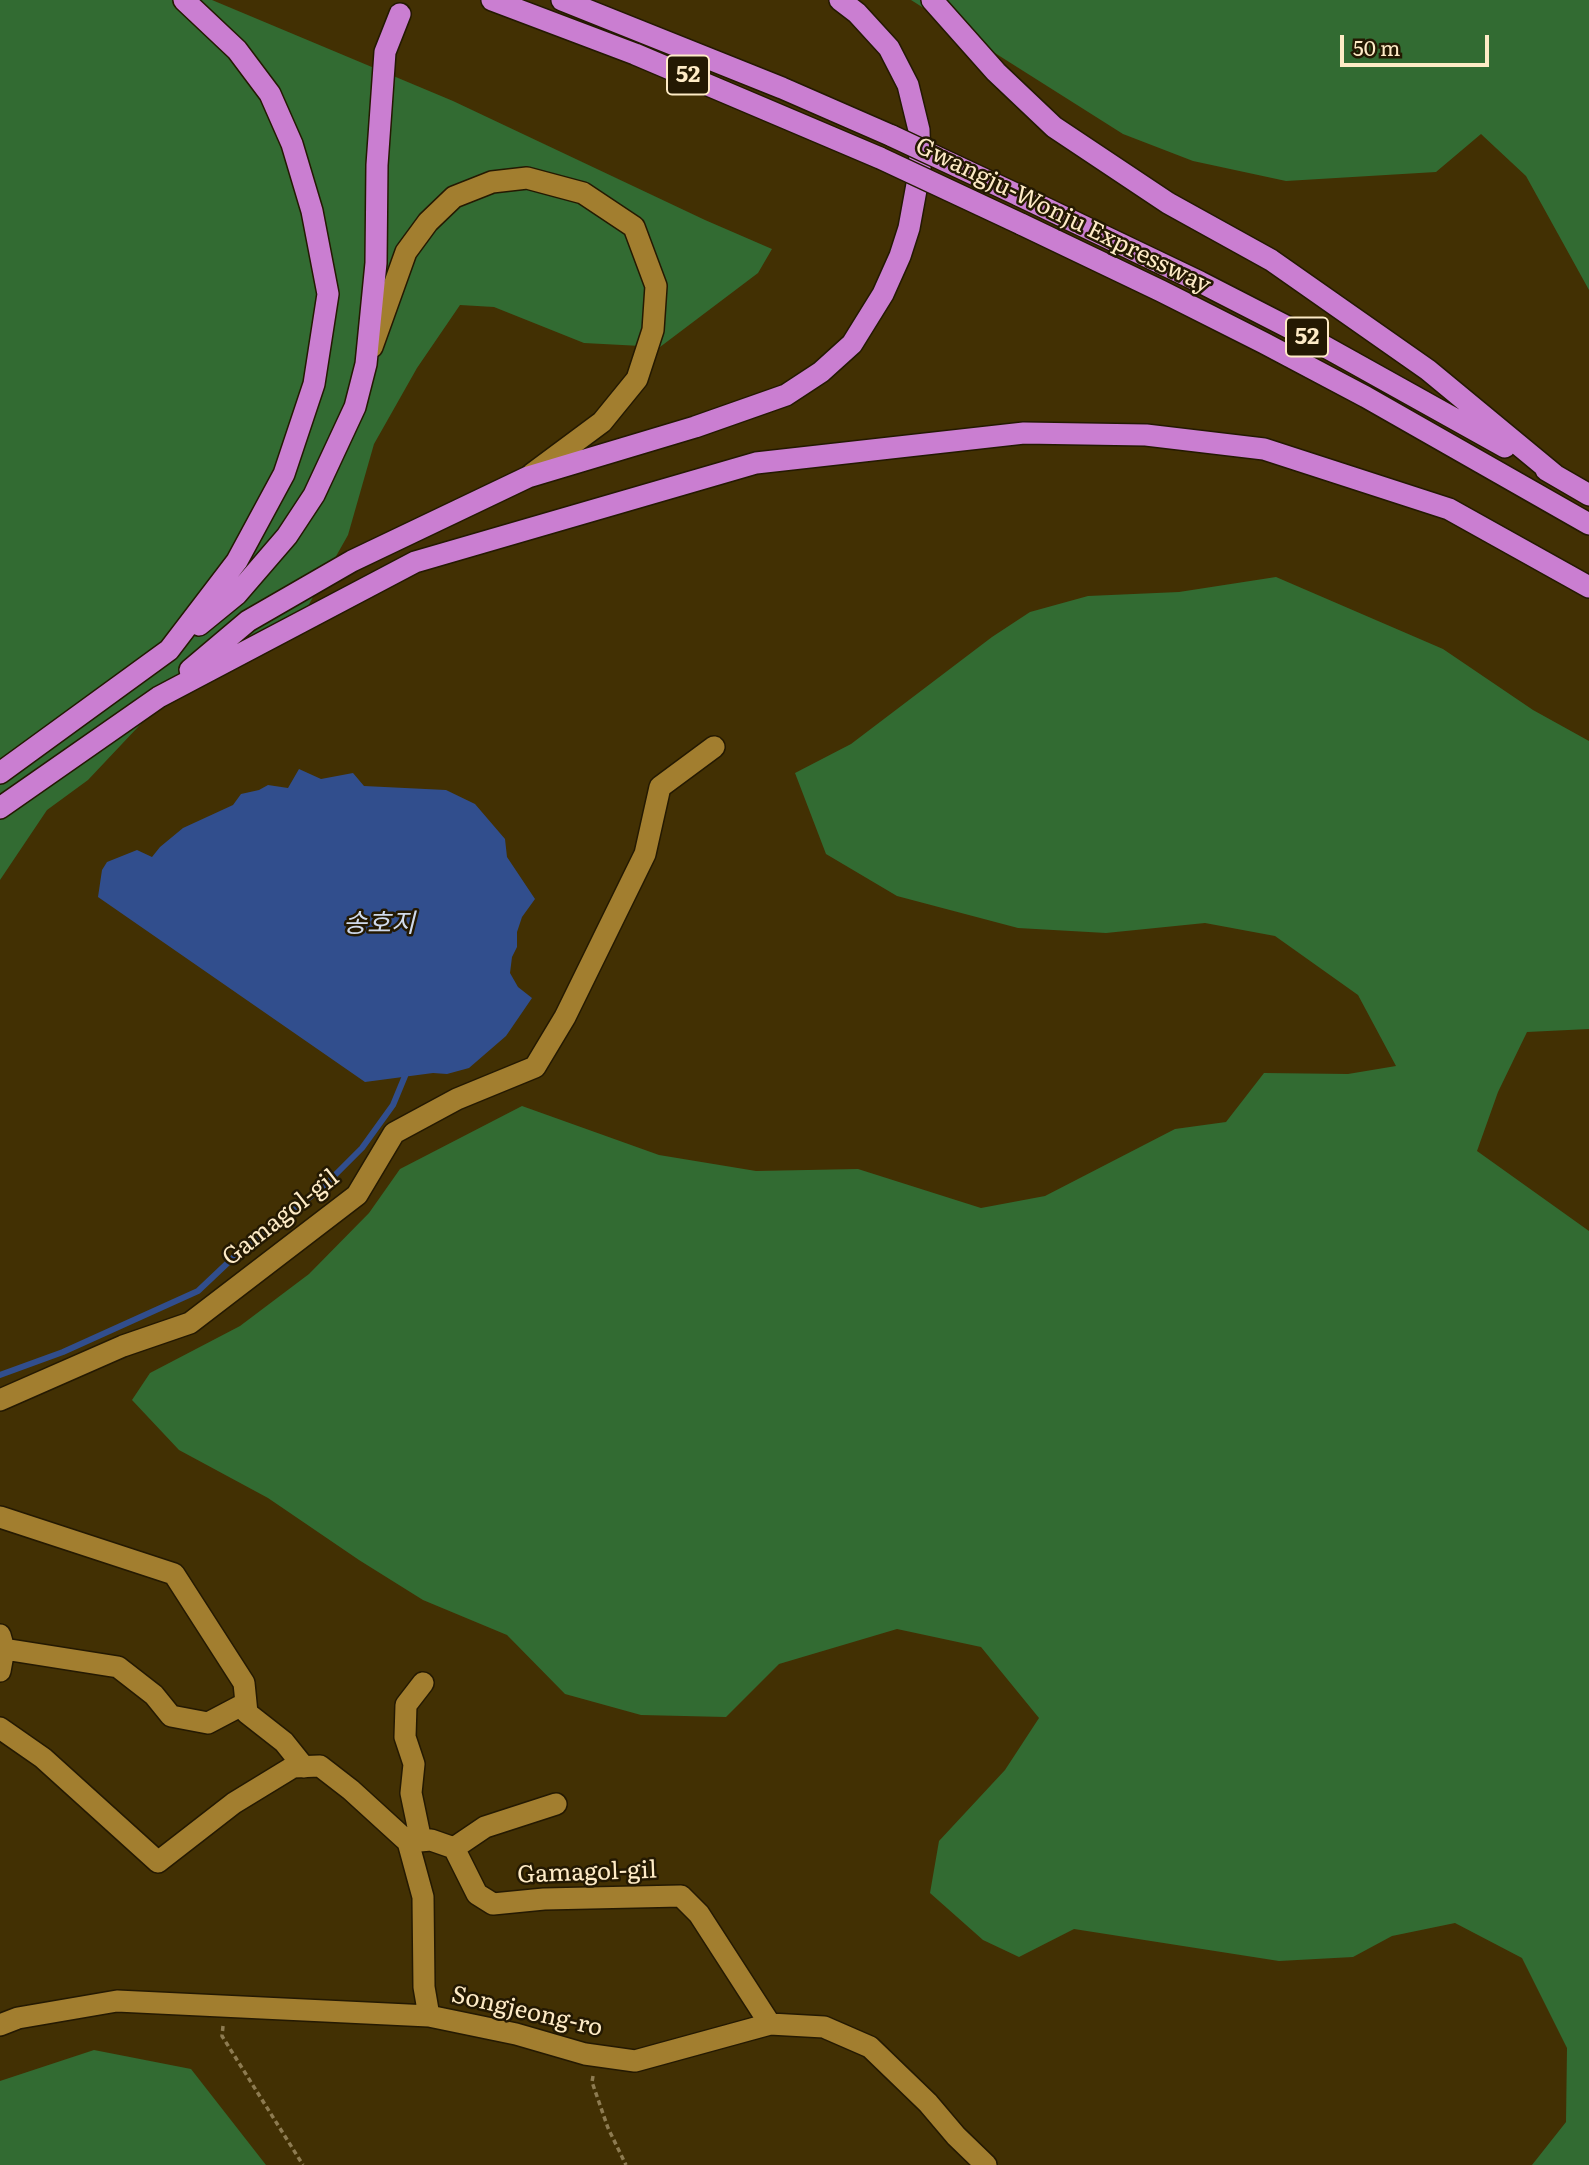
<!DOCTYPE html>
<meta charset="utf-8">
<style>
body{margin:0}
#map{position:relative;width:1589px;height:2165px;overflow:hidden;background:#423003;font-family:Literata,serif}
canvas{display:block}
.scale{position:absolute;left:1340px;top:35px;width:149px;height:32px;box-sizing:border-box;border:4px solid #feebc6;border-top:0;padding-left:9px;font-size:21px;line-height:24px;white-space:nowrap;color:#feebc6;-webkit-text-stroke:5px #241902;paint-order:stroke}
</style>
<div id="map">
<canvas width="1589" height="2165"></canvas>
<div class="scale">50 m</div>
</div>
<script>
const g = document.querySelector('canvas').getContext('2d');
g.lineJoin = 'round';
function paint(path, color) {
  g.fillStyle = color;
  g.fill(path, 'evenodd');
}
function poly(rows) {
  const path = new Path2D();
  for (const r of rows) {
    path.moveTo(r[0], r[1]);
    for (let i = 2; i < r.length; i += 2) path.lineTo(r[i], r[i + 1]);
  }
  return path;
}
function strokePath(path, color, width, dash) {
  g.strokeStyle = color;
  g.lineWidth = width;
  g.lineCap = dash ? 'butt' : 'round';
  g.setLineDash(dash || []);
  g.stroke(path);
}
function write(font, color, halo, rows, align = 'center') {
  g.font = font + ' Literata,"Noto Sans KR",serif';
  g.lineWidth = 5;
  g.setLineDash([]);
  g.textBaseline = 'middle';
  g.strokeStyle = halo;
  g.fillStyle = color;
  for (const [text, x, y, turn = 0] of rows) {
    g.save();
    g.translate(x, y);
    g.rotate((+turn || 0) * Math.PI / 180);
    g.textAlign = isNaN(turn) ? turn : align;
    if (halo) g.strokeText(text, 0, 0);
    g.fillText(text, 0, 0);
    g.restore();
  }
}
const green = poly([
 [0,0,212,0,453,101,705,220,772,249,758,273,660,347,584,343,494,307,460,305,417,368,374,444,348,535,299,622,154,710,88,780,47,810,0,880],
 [911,0,1589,0,1589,290,1526,176,1481,134,1436,172,1286,181,1193,161,1123,134],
 [1276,577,1443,649,1533,710,1589,741,1589,1029,1527,1032,1498,1092,1477,1151,1589,1231,1589,2165,1532,2165,1566,2122,1567,2048,1522,1958,1455,1923,1392,1936,1353,1957,1279,1961,1074,1929,1019,1957,983,1940,930,1893,939,1841,1005,1770,1039,1718,981,1647,897,1629,779,1664,726,1717,641,1715,565,1694,507,1635,423,1600,359,1560,268,1498,179,1450,132,1400,150,1373,240,1326,309,1274,369,1213,400,1169,522,1106,659,1155,756,1171,858,1169,981,1208,1045,1196,1175,1129,1226,1122,1264,1073,1348,1074,1396,1066,1358,995,1275,936,1205,923,1106,933,1018,928,897,896,826,854,795,773,851,744,992,637,1030,612,1088,596,1179,592],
 [94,2050,191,2069,266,2165,0,2165,0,2081]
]);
const water = poly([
 [299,769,321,779,353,773,364,786,446,790,475,804,505,839,507,857,535,899,522,917,517,932,517,947,512,957,510,973,518,987,532,998,506,1036,469,1068,447,1074,433,1073,365,1082,98,897,102,870,107,862,137,850,152,857,160,847,183,828,233,805,241,794,259,790,268,785,288,788]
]);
const stream = poly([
 [0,1375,63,1352,198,1291,235,1256,324,1186,362,1148,393,1105,405,1076]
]);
const path = poly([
 [223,2026,222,2036,303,2165],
 [593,2076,592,2082,608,2128,626,2165]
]);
const minor = poly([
 [372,347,406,252,428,222,454,197,492,182,527,178,583,193,634,227,656,286,653,330,637,379,602,422,532,474],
 [0,1400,123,1346,190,1323,357,1195,394,1133,457,1099,535,1067,565,1017,645,854,660,787,714,747],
 [0,1517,174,1574,244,1683,247,1713,284,1742,304,1767],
 [0,1635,4,1649,0,1671],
 [4,1649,118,1667,154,1695,171,1716,208,1723,246,1703],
 [0,1728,43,1758,158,1862,234,1803,293,1767,320,1766,351,1790,408,1842,423,1897,424,1987,429,2016],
 [421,1841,411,1793,414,1764,405,1737,406,1705,423,1683],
 [408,1842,431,1840,454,1848,477,1894,493,1904,544,1899,681,1896,699,1914,770,2024],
 [454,1848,485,1827,556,1804],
 [0,2025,18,2018,117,2001,429,2016,516,2034,585,2054,635,2061,770,2024,824,2027,870,2047,928,2103,956,2136,986,2165]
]);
const highway = poly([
 [492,0,635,54,880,158],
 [562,0,782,88,892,136],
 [932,0,996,72,1054,127,1168,203,1271,260,1428,370,1555,475],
 [1018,195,1200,282,1313,340,1505,447],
 [1021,224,1161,291,1264,343,1366,397,1589,524],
 [1546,470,1589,495],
 [199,625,237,594,287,536,314,495,355,407,366,364,376,263,377,165,385,52,400,14],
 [190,670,248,621,352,561,528,477,695,427,786,395,821,372,852,344,883,294,900,256,909,228,920,168,919,130,908,85,889,48,857,13,840,0],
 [0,773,169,650,237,561,284,474,314,384,328,294,312,211,292,144,270,94,237,50,184,0],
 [0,808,159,697,415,562,756,463,1024,433,1146,435,1264,449,1449,509,1589,587]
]);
const highwayBridge = poly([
 [892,136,1018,195],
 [880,158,1021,224]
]);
const shields = [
 [688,75,42],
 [1307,337,42]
];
const shieldNames = [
 ["52",688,75],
 ["52",1307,337]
];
const streetNames = [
 ["Gwangju-Wonju Expressway",1063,216,26],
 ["Gamagol-gil",281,1218,-38],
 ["Gamagol-gil",587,1873,-2],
 ["Songjeong-ro",527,2012,13]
];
const waterNames = [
 ["송호지",379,924]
];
paint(green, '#326b32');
paint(water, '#314e8d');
strokePath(stream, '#314e8d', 6);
strokePath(minor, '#241902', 24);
strokePath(highway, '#241902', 24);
strokePath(path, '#8d7b51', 3.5, [5, 3.5]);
strokePath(minor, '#a27e2f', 21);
strokePath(highway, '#ca7ed1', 21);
strokePath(highwayBridge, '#241902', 24, []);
strokePath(highwayBridge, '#ca7ed1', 21);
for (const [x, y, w] of shields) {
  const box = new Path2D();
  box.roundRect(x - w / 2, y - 19.5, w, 39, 5);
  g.fillStyle = '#241902';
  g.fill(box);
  strokePath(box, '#feebc6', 2);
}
write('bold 23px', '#feebc6', null, shieldNames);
write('24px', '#feebc6', '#241902', streetNames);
write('italic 26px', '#d0daec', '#241902', waterNames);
</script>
